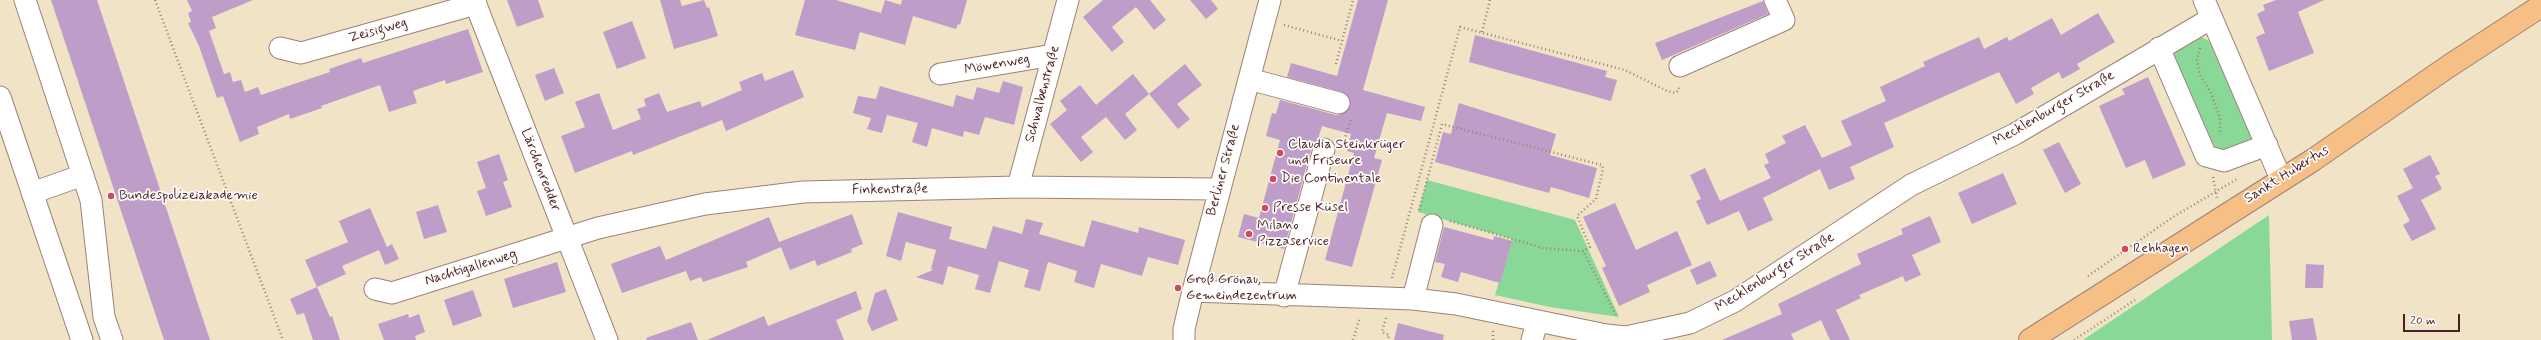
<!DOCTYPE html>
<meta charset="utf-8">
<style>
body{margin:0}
#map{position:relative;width:2541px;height:340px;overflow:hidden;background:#f0e3c6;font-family:Mynerve,sans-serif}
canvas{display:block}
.scale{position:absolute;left:2403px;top:314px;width:57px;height:18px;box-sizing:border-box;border:2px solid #4a1f2b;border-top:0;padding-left:5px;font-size:12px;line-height:14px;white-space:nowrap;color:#4a1f2b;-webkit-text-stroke:3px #fdfcf7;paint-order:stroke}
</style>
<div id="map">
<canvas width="2541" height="340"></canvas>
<div class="scale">20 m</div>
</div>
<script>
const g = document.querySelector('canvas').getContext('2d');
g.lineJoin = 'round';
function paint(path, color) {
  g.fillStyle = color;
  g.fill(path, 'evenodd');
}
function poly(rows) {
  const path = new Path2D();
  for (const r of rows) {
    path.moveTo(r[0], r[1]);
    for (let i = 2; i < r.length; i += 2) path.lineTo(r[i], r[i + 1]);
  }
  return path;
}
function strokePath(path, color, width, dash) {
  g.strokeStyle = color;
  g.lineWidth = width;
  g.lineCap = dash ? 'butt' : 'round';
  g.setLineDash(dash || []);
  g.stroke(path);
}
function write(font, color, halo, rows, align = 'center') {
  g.font = font + ' Mynerve,sans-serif';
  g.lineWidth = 3.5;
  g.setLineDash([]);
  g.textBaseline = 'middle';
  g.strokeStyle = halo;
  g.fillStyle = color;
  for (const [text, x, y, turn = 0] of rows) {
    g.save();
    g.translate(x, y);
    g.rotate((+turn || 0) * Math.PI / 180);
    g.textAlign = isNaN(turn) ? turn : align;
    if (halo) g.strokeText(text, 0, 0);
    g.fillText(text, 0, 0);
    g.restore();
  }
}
const green = poly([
 [2199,36,2211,42,2255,137,2223,150,2211,148,2172,53],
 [1427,180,1575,220,1619,317,1550,307,1495,295,1512,239,1418,212],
 [2269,215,2272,340,2083,340]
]);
const building = poly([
 [51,0,97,0,210,340,164,340],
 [187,0,253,0,212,17,216,28,209,31,224,74,230,72,233,82,241,80,245,92,258,87,261,95,330,72,329,69,361,58,363,63,468,29,483,72,446,84,445,80,413,91,417,103,389,112,380,85,321,106,322,108,290,119,289,114,257,127,259,134,240,142,223,96,217,98,199,46,188,23,191,22,188,13,192,11],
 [507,0,538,0,544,17,517,27],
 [660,0,680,0,682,6,704,0,707,8,709,7,718,36,674,49],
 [805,0,836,0,881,13,885,0,901,5,902,0,967,0,960,25,958,24,956,29,913,16,905,45,860,32,855,50,795,35],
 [1103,0,1150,0,1166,20,1154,30,1136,7,1112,27,1124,42,1112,52,1083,17],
 [1190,0,1211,0,1218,9,1206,19],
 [1358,0,1388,0,1363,90,1425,107,1421,121,1387,113,1374,158,1382,160,1352,267,1325,260,1354,153,1347,151,1351,134,1322,126,1318,139,1312,146,1284,249,1238,237,1244,214,1259,218,1280,140,1266,136,1272,113,1276,114,1280,100,1336,115,1342,114,1350,106,1350,100,1342,92,1287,77,1291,63,1337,76],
 [2276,0,2324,0,2298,12,2314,53,2269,71,2256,37,2265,33,2257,14,2265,10,2263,5],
 [1763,1,1768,14,1662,60,1655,43],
 [2098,13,2115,42,2077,64,2080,69,2062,79,2059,72,2031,88,2034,94,2016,104,1999,72,1884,123,1894,147,1850,167,1855,179,1829,190,1820,169,1763,198,1773,220,1748,231,1739,211,1707,225,1696,201,1701,199,1690,175,1705,168,1720,201,1771,178,1764,165,1769,163,1765,154,1786,143,1782,136,1805,125,1822,158,1852,145,1841,121,1886,101,1880,87,1925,66,1923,62,1979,37,1984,49,2007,37,2009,41,2052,18,2061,35],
 [632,21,646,58,617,69,603,32],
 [1475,35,1607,71,1605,77,1617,80,1611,101,1469,62],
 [1185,64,1202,85,1177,104,1190,119,1178,129,1149,94],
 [554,68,564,93,545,101,535,75],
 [793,70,804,97,726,131,722,120,633,155,632,151,575,173,561,136,585,127,575,102,599,93,613,130,641,119,637,109,646,106,644,99,659,93,667,112,700,101,702,107,742,90,739,82,762,73,765,81],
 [1133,74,1149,94,1125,114,1137,130,1125,140,1106,117,1081,137,1093,152,1081,162,1050,124,1067,110,1060,101,1080,85,1096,105],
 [2148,77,2186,165,2153,179,2145,160,2126,168,2099,106,2125,94,2122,89],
 [1003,81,1023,87,1014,125,985,117,979,135,964,131,963,137,932,128,927,147,912,142,918,123,887,115,882,133,867,129,871,118,853,113,858,96,876,99,880,86,953,107,956,95,973,100,977,87,999,93],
 [1459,103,1556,134,1550,155,1597,168,1589,198,1551,187,1549,193,1435,162,1443,132,1451,134],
 [2059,142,2081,184,2065,193,2043,150],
 [499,154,508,180,503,182,512,207,486,216,477,191,486,188,477,162],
 [2430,155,2440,174,2435,176,2442,189,2421,200,2436,229,2412,241,2403,225,2410,221,2397,196,2413,188,2403,169],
 [2003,173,2017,204,1972,224,1958,193],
 [1615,203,1636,250,1677,231,1692,265,1647,285,1650,292,1619,306,1602,268,1606,266,1583,217],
 [438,205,447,232,424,239,416,212],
 [370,208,387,247,392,244,399,259,385,265,379,250,342,266,346,274,317,287,305,260,348,242,339,221],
 [898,212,952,227,949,239,986,249,993,226,1022,234,1026,219,1043,223,1039,234,1084,247,1092,220,1138,233,1139,227,1185,240,1178,265,1148,257,1142,276,1101,264,1094,288,1074,282,1077,271,1048,262,1040,291,1024,287,1029,270,999,261,990,293,975,289,979,275,948,266,943,285,916,277,933,270,931,269,936,250,906,242,901,261,886,256],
 [852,214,863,244,851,249,852,252,817,266,815,260,790,270,779,242],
 [1930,216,1941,242,1912,255,1921,275,1905,282,1903,276,1859,295,1861,298,1836,310,1850,340,1830,340,1821,320,1791,334,1794,340,1722,340,1782,314,1778,304,1861,264,1857,254,1903,234,1901,229],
 [769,217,781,247,746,262,748,267,703,282,701,277,690,281,686,271,622,293,611,264,660,246,666,260],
 [1444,227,1493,240,1494,236,1512,241,1500,283,1461,272,1458,282,1441,277,1445,264,1435,262],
 [1710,261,1717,276,1697,285,1690,270],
 [557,262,566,292,513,308,504,279],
 [2306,264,2324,265,2323,288,2305,288],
 [317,287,330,317,332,316,340,340,313,340,304,313,297,315,290,299],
 [886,289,898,320,872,331,867,321,875,293],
 [473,290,482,316,453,326,444,300],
 [856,291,862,309,836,320,844,340,707,340,764,316,768,326],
 [408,314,409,318,419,314,425,332,415,336,416,340,384,340,378,324],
 [2313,318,2317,340,2292,340,2289,321],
 [691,322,698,340,647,340,646,338],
 [1398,323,1444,335,1443,340,1394,340]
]);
const path = poly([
 [155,0,283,340],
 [1284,25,1342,41],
 [1482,32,1490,0],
 [2200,48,2197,60,2200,75,2211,93,2220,118,2220,135],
 [1336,64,1353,0],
 [1343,144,1351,119],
 [2213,177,2217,198],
 [1419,210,1442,124,1602,165,1603,169,1596,199,1577,216,1590,247,1583,251],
 [1450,221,1543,248,1583,251,1617,317],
 [2088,276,2173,217,2237,179],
 [1392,278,1460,27,1625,70,1667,91,1675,93,1679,90,1679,85],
 [1386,318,1382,332,1389,335,1388,340],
 [1493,331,1493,340],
 [1353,340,1360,317],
 [2074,340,2135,300]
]);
const minor = poly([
 [25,0,91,200,104,317,112,340],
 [474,0,607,340],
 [2204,0,2281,179],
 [280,48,301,53,476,4],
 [2159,48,2206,156,2224,161,2267,145],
 [1680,66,1784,20,1775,0],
 [940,74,1053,55],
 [1249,79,1339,103],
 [0,97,82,340],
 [1018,187,1068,0],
 [32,193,83,175],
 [375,289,392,293,598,228,705,204,803,192,1018,187,1219,189],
 [1193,291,1413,299,1456,304,1606,335,1626,337,1690,323,1735,301,1911,185,2015,134,2212,18],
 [1284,296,1324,149],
 [1413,299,1432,225],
 [1184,340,1184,329,1193,291,1270,0],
 [1532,340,1537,322]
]);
const major = poly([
 [2030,340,2313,160,2449,66,2541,6]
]);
const markers = [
 [1280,153,4,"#d1495b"],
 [1273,179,4,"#d1495b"],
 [111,196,4,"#d1495b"],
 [1265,208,4,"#d1495b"],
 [1249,234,4,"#d1495b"],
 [2125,249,4,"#d1495b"],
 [1178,288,4,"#d1495b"]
];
const streetNames = [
 ["Zeisigweg",378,31,-16],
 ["Möwenweg",997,65,-10],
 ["Schwalbenstraße",1043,94,-75],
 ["Mecklenburger Straße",2054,109,-30],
 ["Lärchenredder",540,170,69],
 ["Berliner Straße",1224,170,-75],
 ["Sankt Hubertus",2287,175,-32],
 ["Finkenstraße",890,190,-1],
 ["Nachtigallenweg",471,268,-17],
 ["Mecklenburger Straße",1775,273,-32]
];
const poiNames = [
 ["Claudia Steinkrüger",1288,145],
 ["und Friseure",1288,161],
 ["Die Continentale",1281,179],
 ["Bundespolizeiakademie",119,196],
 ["Presse Küsel",1273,208],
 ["Milano",1257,226],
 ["Pizzaservice",1257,242],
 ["Rehhagen",2133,249],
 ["Groß Grönau,",1186,280],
 ["Gemeindezentrum",1186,296]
];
paint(green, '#89d897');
paint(building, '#bf9dc9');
strokePath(minor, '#9d8178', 23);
strokePath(major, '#9d8178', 24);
strokePath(path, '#9d8178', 2.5, [1, 3]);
strokePath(minor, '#fff', 21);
strokePath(major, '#f5bf86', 22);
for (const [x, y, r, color] of markers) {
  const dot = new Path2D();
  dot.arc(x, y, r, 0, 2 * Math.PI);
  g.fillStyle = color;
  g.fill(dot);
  strokePath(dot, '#fdfcf7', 1.5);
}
write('14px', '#4a1f2b', '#fdfcf7', streetNames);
write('14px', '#4a1f2b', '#fdfcf7', poiNames, 'left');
</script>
